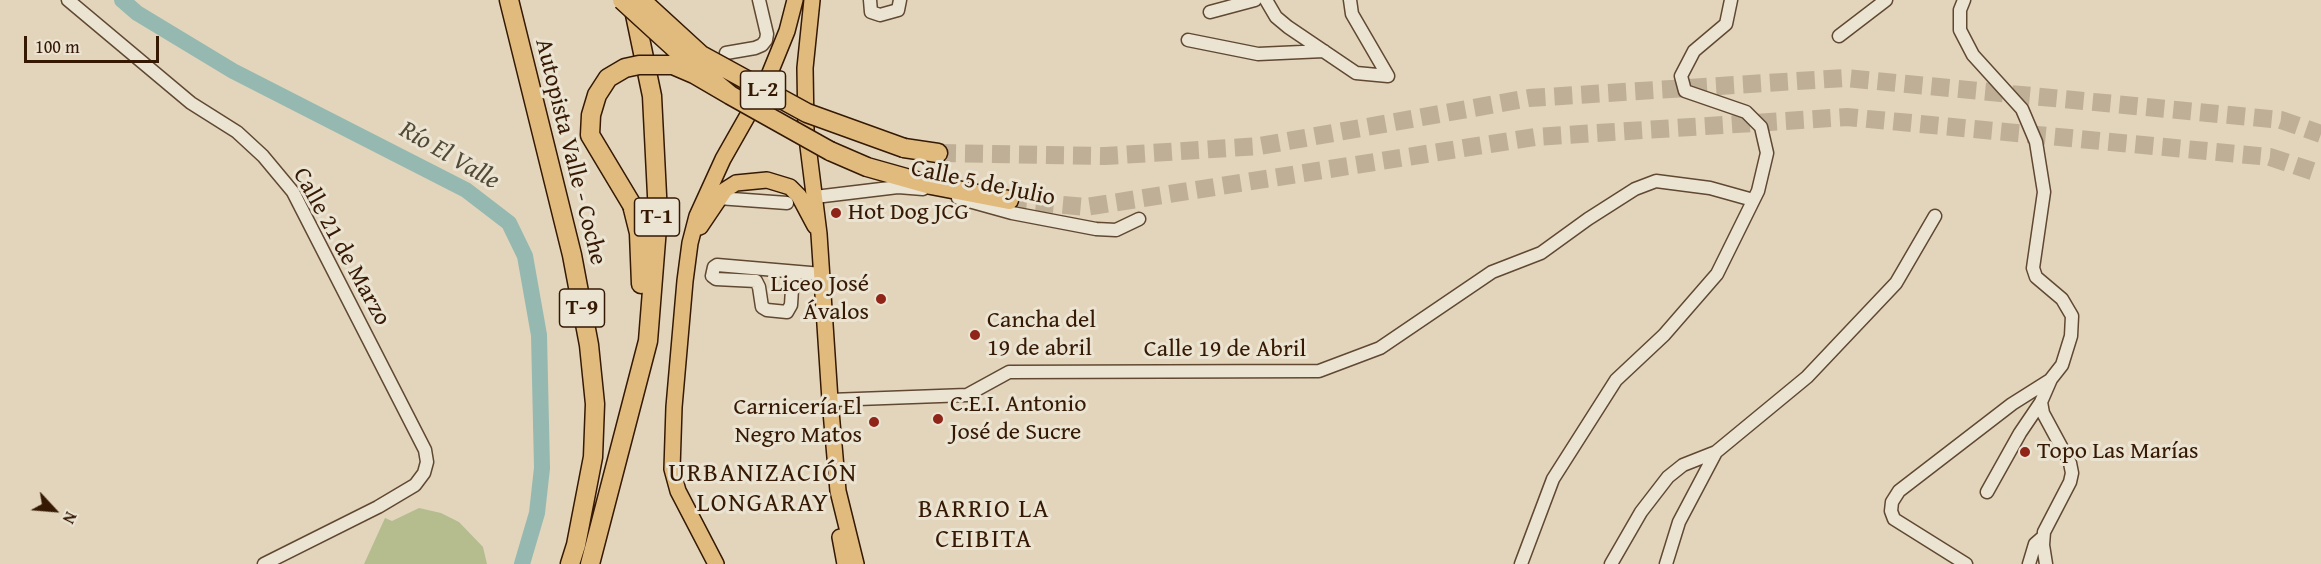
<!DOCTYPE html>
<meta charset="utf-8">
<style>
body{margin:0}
#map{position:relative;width:2321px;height:564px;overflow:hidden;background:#e2d5bc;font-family:"Gentium Book Plus",serif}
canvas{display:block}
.north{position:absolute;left:24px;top:480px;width:60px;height:60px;-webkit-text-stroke:4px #ece4d3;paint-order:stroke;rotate:116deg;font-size:16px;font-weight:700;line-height:24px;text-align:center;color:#351903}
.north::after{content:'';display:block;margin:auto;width:21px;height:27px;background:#351903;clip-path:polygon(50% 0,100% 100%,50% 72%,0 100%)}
.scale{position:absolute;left:24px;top:36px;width:135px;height:27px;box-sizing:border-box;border:3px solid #351903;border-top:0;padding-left:8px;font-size:18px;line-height:21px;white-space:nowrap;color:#351903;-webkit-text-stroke:4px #ece4d3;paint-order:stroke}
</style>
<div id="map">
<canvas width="2321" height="564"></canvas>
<div class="north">N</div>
<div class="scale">100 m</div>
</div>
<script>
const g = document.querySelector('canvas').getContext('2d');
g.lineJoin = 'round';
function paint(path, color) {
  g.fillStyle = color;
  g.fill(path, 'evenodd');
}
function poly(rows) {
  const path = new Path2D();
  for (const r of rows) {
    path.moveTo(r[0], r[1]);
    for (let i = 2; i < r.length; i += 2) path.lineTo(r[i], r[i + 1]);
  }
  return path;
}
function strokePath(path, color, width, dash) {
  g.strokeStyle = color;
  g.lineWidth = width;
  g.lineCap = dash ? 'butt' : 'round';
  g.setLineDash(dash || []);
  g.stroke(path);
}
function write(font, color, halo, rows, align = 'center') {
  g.font = font + ' "Gentium Book Plus",serif';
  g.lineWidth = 6;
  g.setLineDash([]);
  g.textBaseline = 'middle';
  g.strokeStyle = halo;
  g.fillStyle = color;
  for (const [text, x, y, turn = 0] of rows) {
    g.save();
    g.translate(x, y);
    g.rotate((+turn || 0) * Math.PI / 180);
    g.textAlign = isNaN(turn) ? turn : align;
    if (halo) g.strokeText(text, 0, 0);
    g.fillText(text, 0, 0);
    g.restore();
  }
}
const green = poly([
 [419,508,441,513,459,522,483,547,487,564,364,564,385,518,392,521]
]);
const river = poly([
 [122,0,137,13,233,71,466,190,509,223,525,256,539,335,542,468,537,513,522,564]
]);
const highwayTunnel = poly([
 [938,153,1105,156,1260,146,1529,98,1845,78,2281,120,2321,134],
 [1009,200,1086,207,1535,137,1847,117,2270,157,2321,174]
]);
const minor = poly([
 [68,0,191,103,237,132,263,156,293,192,425,450,427,462,424,473,415,485,378,507,264,564],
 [870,0,871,12,880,15,898,10,900,0],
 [1266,0,1276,17,1288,27,1356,73,1388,76],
 [1350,0,1352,14,1388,76],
 [1964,0,1960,10,1960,30,1973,55,2022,109,2036,142,2044,192,2033,268,2036,277,2062,299,2072,316,2071,336,2062,365,2051,379,2041,402,2043,413,2070,463,2072,473,2070,482,2044,532,2043,545,2046,564],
 [1210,12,1255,0],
 [1839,36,1886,0],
 [1188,40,1258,54,1324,51],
 [726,53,755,48,762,45,766,40,767,34,759,0],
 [815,197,898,187,923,189],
 [718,198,787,203],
 [958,198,1012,213,1096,229,1116,230,1139,219],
 [793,273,791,305,787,312,767,310,762,307,759,287,756,281,716,279,712,276,714,267,717,265,822,274],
 [830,400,967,395,1009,372,1319,371,1380,348,1492,272,1541,253,1588,219,1635,189,1656,181,1710,188,1753,200],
 [1987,492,2020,433,2041,402],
 [1521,564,1553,479,1616,380,1664,335,1717,274,1758,191,1767,153,1761,127,1746,112,1685,91,1681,76,1694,51,1726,24,1731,0],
 [1611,564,1641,512,1668,477,1683,465,1716,452,1807,377,1896,283,1935,216],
 [1666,564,1679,522,1716,452],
 [1966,564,1894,519,1891,511,1892,502,1899,491,2012,404,2050,380],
 [2029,564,2035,544,2043,537]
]);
const major = poly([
 [812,0,805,68,806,130,819,234,830,400,838,491,856,564],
 [700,227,725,190,736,183,767,180,790,187,799,196,815,226],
 [840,537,845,564],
 [716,564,678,491,672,469,674,407,685,281,690,243,697,216,723,159,765,85,787,31,795,0]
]);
const highway = poly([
 [509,0,572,255,589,345,595,404,593,457,576,545,570,564],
 [904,148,938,153],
 [830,151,867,167,931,185,1009,200],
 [632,205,639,233,641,284],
 [590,564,648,341,658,215,652,96,633,5]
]);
const highwayBridge = poly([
 [622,0,691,63,730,95,830,151],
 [641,0,701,55,807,113,904,148],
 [632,205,590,135,591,115,597,95,608,78,625,68,639,65,673,65,694,74,730,95]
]);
const markers = [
 [836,213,6,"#8f2418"],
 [881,299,6,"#8f2418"],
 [975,335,6,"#8f2418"],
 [938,419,6,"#8f2418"],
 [874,422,6,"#8f2418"],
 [2025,452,6,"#8f2418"]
];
const shields = [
 [763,90,45],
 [657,217,45],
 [582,308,45]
];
const shieldNames = [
 ["L-2",763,90],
 ["T-1",657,217],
 ["T-9",582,308]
];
const streetNames = [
 ["Autopista Valle - Coche",570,152,76],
 ["Calle 5 de Julio",983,184,12],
 ["Calle 21 de Marzo",341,247,61],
 ["Calle 19 de Abril",1225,350]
];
const poiNames = [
 ["Hot Dog JCG",848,213],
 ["Liceo José",869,285,"right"],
 ["Ávalos",869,313,"right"],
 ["Cancha del",987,321],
 ["19 de abril",987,349],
 ["C.E.I. Antonio",950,405],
 ["José de Sucre",950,433],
 ["Carnicería El",862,408,"right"],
 ["Negro Matos",862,436,"right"],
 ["Topo Las Marías",2037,452]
];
const waterNames = [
 ["Río El Valle",449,156,30]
];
const neighbourhoodNames = [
 ["URBANIZACIÓN",763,474],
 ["LONGARAY",763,504],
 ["BARRIO LA",984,510],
 ["CEIBITA",984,540]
];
paint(green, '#b5bd8f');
strokePath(river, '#95b9b0', 16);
strokePath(highwayTunnel, '#bfaf97', 18, [18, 9]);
strokePath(minor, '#604831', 15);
strokePath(major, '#351903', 18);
strokePath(highway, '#351903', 21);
strokePath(minor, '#ece4d3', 12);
strokePath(major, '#e1ba7e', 15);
strokePath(highway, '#e1ba7e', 18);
strokePath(highwayBridge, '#351903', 21, []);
strokePath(highwayBridge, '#e1ba7e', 18);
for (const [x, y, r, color] of markers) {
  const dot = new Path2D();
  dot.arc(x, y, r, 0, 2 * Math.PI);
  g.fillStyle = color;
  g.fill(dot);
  strokePath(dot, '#ece4d3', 2);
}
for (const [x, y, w] of shields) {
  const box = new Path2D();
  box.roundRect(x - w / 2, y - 19, w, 38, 4.5);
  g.fillStyle = '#ece4d3';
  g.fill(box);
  strokePath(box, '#351903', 1.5);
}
write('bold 22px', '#351903', null, shieldNames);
write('24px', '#351903', '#ece4d3', streetNames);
write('24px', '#351903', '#ece4d3', poiNames, 'left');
write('italic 26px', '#524937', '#ece4d3', waterNames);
g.letterSpacing = '1.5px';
write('26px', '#351903', '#ece4d3', neighbourhoodNames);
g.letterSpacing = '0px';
</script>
